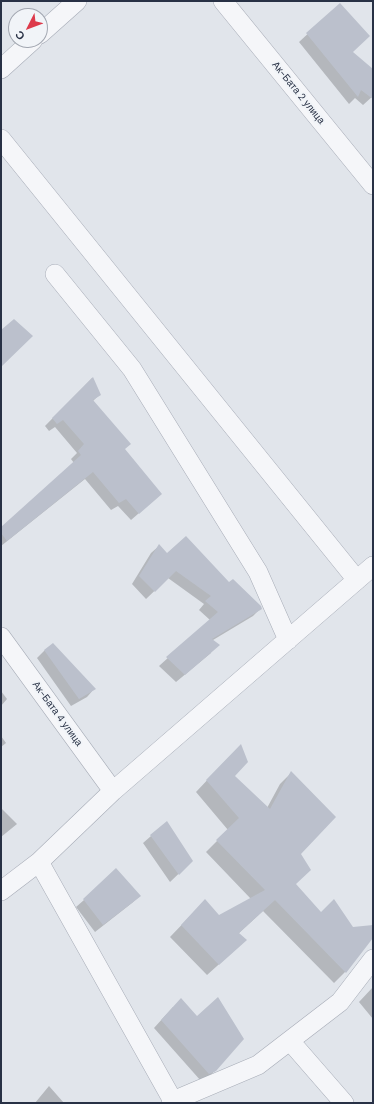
<!DOCTYPE html>
<meta charset="utf-8">
<style>
body{margin:0}
#map{position:relative;width:374px;height:1104px;overflow:hidden;background:#e1e5eb;font-family:"DM Sans",sans-serif}
canvas{display:block}
.frame{position:absolute;inset:0;border:2px solid #283145;pointer-events:none}
.north{position:absolute;left:8px;top:8px;width:40px;height:40px;box-sizing:border-box;background:#f1f4f8;border:1px solid #a1a6b0;border-radius:50%;rotate:228deg;font-size:11px;font-weight:700;line-height:16px;text-align:center;color:#283145}
.north::after{content:'';display:block;margin:auto;width:14px;height:18px;background:#dd3a4b;clip-path:polygon(50% 0,100% 100%,50% 72%,0 100%)}
</style>
<div id="map">
<canvas width="374" height="1104"></canvas>
<div class="frame"></div>
<div class="north">С</div>
</div>
<script>
const g = document.querySelector('canvas').getContext('2d');
g.lineJoin = 'round';
function paint(path, color) {
  g.fillStyle = color;
  g.fill(path, 'evenodd');
}
function poly(rows) {
  const path = new Path2D();
  for (const r of rows) {
    path.moveTo(r[0], r[1]);
    for (let i = 2; i < r.length; i += 2) path.lineTo(r[i], r[i + 1]);
  }
  return path;
}
function strokePath(path, color, width, dash) {
  g.strokeStyle = color;
  g.lineWidth = width;
  g.lineCap = dash ? 'butt' : 'round';
  g.setLineDash(dash || []);
  g.stroke(path);
}
function write(font, color, halo, rows, align = 'center') {
  g.font = font + ' "DM Sans",sans-serif';
  g.lineWidth = 4;
  g.setLineDash([]);
  g.textBaseline = 'middle';
  g.strokeStyle = halo;
  g.fillStyle = color;
  for (const [text, x, y, turn = 0] of rows) {
    g.save();
    g.translate(x, y);
    g.rotate((+turn || 0) * Math.PI / 180);
    g.textAlign = isNaN(turn) ? turn : align;
    if (halo) g.strokeText(text, 0, 0);
    g.fillText(text, 0, 0);
    g.restore();
  }
}
const shadow = poly([
 [340,4,352,52,373,70,373,96,363,105,355,98,349,104,299,42],
 [92,378,99,395,93,401,124,449,153,501,131,520,118,506,111,510,85,479,1,546,1,528,74,463,71,459,77,453,55,427,49,431,45,426],
 [159,546,167,555,229,584,261,608,253,616,213,640,211,653,176,682,159,666,210,620,199,610,204,604,168,578,146,599,132,584,151,553],
 [45,650,94,689,87,697,71,706,37,658],
 [1,691,7,699,1,706],
 [1,736,6,743,1,747],
 [229,757,233,776,267,808,280,784,291,773,299,854,295,884,321,913,352,928,373,926,373,937,345,972,334,983,263,911,238,934,246,940,207,975,170,937,194,912,219,916,251,899,206,852,228,830,196,792],
 [1,808,17,824,1,837],
 [166,823,192,861,170,882,143,843],
 [140,896,132,903,95,932,76,907,84,900],
 [373,987,373,1019,359,1002],
 [173,1007,216,1070,207,1078,201,1081,154,1028],
 [49,1086,64,1103,35,1103]
]);
const building = poly([
 [340,3,370,36,353,52,373,69,373,99,361,90,358,97,306,33],
 [14,319,33,336,1,367,1,330],
 [93,377,101,395,93,400,131,444,125,449,162,494,139,514,126,499,119,503,93,472,7,541,1,533,1,527,81,455,78,451,84,444,63,420,57,424,52,418],
 [186,536,229,582,233,579,261,606,262,609,212,639,220,645,185,675,166,657,218,612,205,601,211,596,176,571,155,592,139,576,159,544,167,553],
 [53,643,96,689,79,699,44,650],
 [241,744,248,762,235,776,270,809,291,771,336,817,301,854,311,870,296,884,321,912,334,899,353,927,373,925,373,938,346,973,275,900,239,933,247,940,219,965,181,925,205,899,219,915,265,890,216,840,239,818,206,780],
 [167,821,193,861,179,875,150,835],
 [116,868,141,896,103,925,83,899],
 [218,997,244,1039,216,1071,209,1074,161,1020,181,998,197,1016]
]);
const minor = poly([
 [223,1,373,185],
 [40,34,77,1],
 [1,69,33,40],
 [1,139,357,580],
 [55,274,132,369,258,572,288,640],
 [1,637,113,791],
 [39,862,173,1101,171,1103],
 [1,891,39,862,113,791,373,566],
 [290,1041,344,1103],
 [173,1101,258,1065,340,1002,373,959]
]);
const streetNames = [
 ["Ак-Бата 2 улица",298,93,51],
 ["Ак-Бата 4 улица",57,714,54]
];
paint(shadow, '#0003');
paint(building, '#bbc0cc');
strokePath(minor, '#a6abb6', 20);
strokePath(minor, '#f5f6f9', 19);
write('10px', '#283145', '#f1f4f8', streetNames);
</script>
